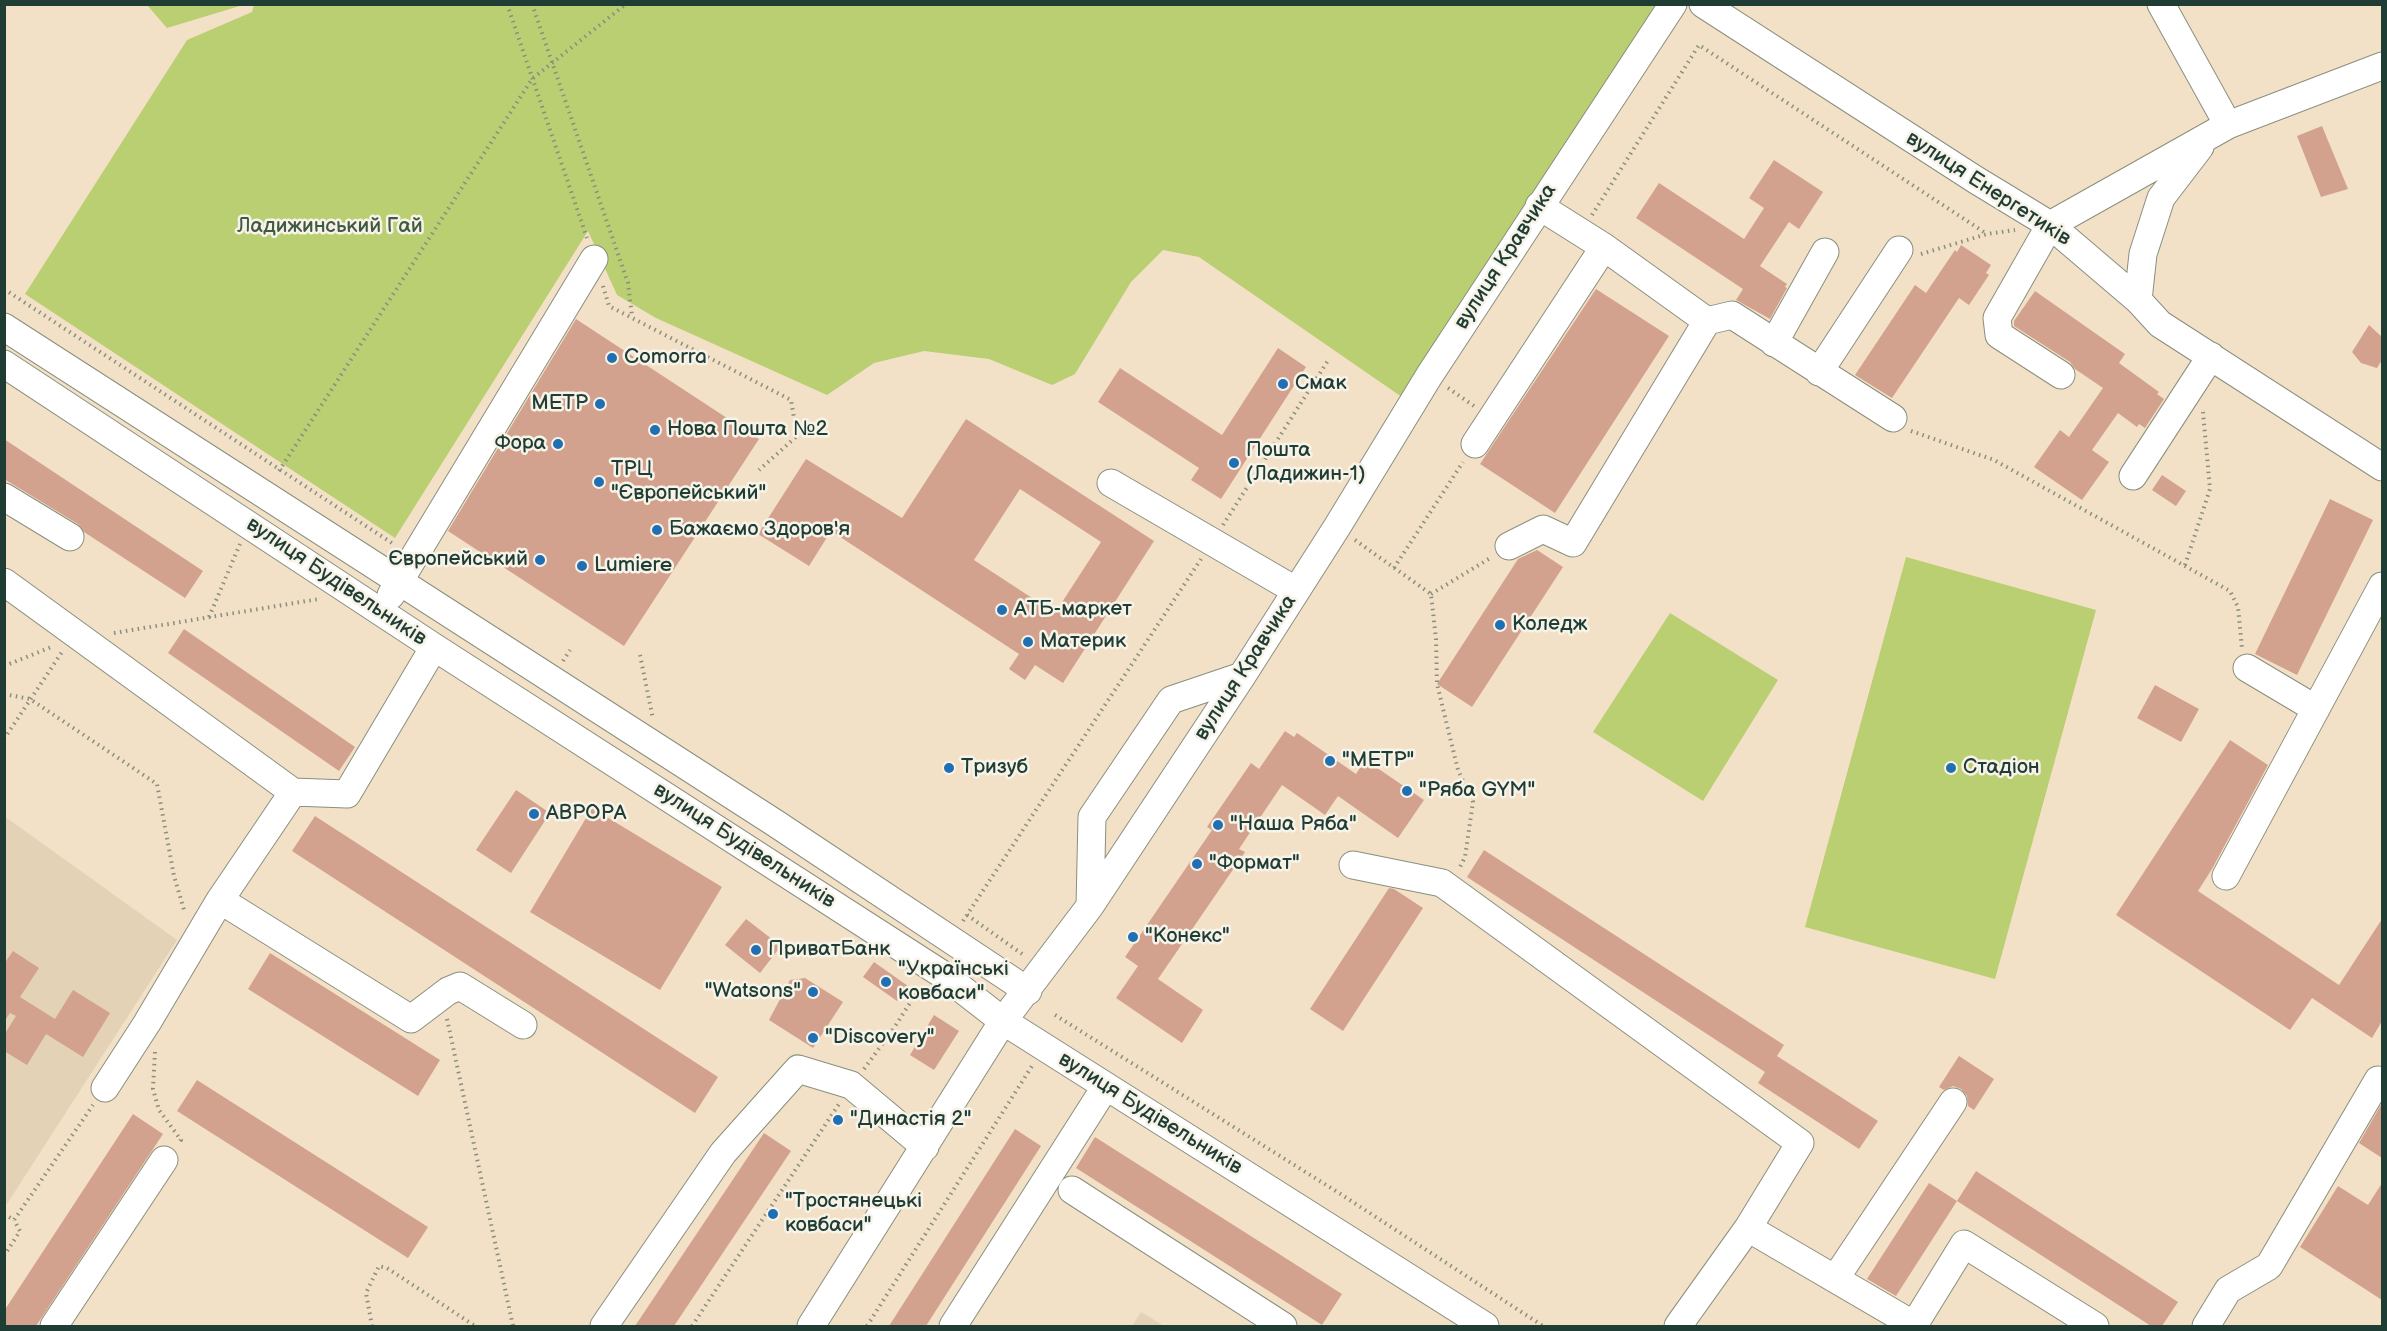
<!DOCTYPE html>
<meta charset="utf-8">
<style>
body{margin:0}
#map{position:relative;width:2387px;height:1331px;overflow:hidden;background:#f3e1c7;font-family:"Balsamiq Sans",sans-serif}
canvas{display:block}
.frame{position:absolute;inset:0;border:6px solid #1f3d34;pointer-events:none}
</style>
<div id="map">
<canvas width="2387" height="1331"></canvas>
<div class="frame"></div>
</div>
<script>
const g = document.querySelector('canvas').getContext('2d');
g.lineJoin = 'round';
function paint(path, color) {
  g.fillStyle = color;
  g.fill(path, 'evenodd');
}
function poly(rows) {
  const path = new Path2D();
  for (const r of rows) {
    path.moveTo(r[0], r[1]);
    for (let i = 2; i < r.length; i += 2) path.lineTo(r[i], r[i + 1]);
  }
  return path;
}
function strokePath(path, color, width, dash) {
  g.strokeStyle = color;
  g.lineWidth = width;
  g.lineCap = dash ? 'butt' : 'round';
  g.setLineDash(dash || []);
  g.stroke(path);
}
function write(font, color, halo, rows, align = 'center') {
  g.font = font + ' "Balsamiq Sans",sans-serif';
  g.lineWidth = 5;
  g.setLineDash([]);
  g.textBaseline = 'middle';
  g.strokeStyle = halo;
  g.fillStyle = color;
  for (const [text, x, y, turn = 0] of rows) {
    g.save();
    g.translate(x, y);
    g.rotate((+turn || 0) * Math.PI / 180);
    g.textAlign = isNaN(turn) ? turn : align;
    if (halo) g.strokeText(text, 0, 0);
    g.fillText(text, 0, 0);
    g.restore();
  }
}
const built = poly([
 [4,816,177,940,7,1204,4,1202],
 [1141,1312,1164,1326,1132,1326]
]);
const green = poly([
 [147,5,243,5,167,28],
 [254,5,1673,5,1412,404,1199,257,1163,250,1131,282,1075,374,1052,385,989,359,924,351,874,363,827,395,656,318,617,295,588,231,395,538,25,294,187,40,252,12],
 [1906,557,2096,610,1995,979,1805,927],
 [1670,613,1778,680,1703,801,1593,732]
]);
const building = poly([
 [2322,126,2348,189,2321,197,2297,136],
 [1774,160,1823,192,1799,229,1789,222,1760,266,1787,284,1785,287,1787,288,1770,319,1736,300,1743,289,1636,218,1659,183,1744,239,1764,208,1749,198],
 [1961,245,1991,265,1986,273,1989,275,1969,305,1959,298,1892,398,1855,375,1915,285,1926,293,1955,250,1957,252],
 [1596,289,1669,336,1555,513,1480,464],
 [2035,291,2125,354,2119,363,2159,392,2157,394,2164,399,2145,428,2139,424,2137,427,2118,413,2092,450,2109,462,2082,500,2034,467,2060,430,2069,437,2103,388,2075,369,2070,362,2014,326,2014,321],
 [576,319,759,439,624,646,448,531],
 [2369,325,2382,337,2382,360,2377,368,2361,363,2352,352],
 [1278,348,1306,367,1221,499,1191,480,1199,468,1098,402,1120,368,1222,435],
 [966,419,1154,541,1063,683,1035,665,1025,680,1009,669,1019,654,831,531,809,566,758,534,806,459,902,518],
 [1020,489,1101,542,1055,613,974,560],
 [4,439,203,571,185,598,84,532,78,524,4,479],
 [2162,475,2186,491,2176,506,2152,490],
 [2330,499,2373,520,2297,675,2255,654],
 [1537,550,1563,567,1472,707,1437,684,1518,559],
 [184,629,355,747,339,771,168,653],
 [2155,685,2199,709,2181,742,2137,718],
 [1285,731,1294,737,1297,733,1356,774,1363,763,1370,768,1373,765,1424,800,1398,838,1338,796,1325,815,1282,785,1239,849,1245,852,1158,979,1203,1010,1182,1043,1116,998,1138,966,1125,957,1212,830,1207,827,1251,763,1259,769],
 [2230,740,2268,765,2212,869,2198,891,2339,985,2382,919,2382,1021,2372,1038,2312,998,2290,1030,2116,915],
 [516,790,550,813,511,873,476,850],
 [592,808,722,887,660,990,530,912],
 [315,816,718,1077,695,1113,292,851],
 [1484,850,1784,1045,1777,1056,1878,1121,1859,1149,1758,1083,1765,1072,1467,877],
 [1389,888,1394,889,1423,908,1343,1031,1310,1009],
 [746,919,781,946,760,973,725,945],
 [13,951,39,968,20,997,55,1019,73,990,110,1013,83,1057,46,1034,27,1065,4,1051,4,1035,16,1016,10,1013,4,1022,4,964],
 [270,953,440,1060,418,1096,248,989],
 [874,962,908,986,897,1001,863,977],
 [805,978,843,1002,813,1048,769,1020,790,980],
 [934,1015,959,1031,934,1070,910,1055],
 [1959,1056,1994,1079,1974,1110,1968,1106,1967,1096,1961,1089,1953,1086,1944,1090,1939,1087],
 [197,1080,428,1227,408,1258,177,1111],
 [2382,1103,2382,1158,2359,1143],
 [133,1114,163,1134,36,1326,4,1326,4,1311],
 [1015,1129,1041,1146,926,1326,889,1326],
 [764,1133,791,1151,674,1326,635,1326],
 [1095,1137,1342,1294,1322,1325,1076,1168],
 [1976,1171,2178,1302,2162,1326,2151,1326,1957,1201],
 [1929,1183,1957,1201,1896,1296,1867,1279],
 [2382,1183,2382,1300,2300,1247,2338,1186,2368,1205]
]);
const path = poly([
 [507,4,587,238],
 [532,4,628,283,632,316],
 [1592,215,1699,45,1987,234],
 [1921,254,1987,234,2015,230],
 [603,286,609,306,791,400,797,436,759,470],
 [4,289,395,545],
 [1448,388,1474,406],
 [1911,431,1994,460,2230,591,2238,607,2242,649],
 [279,471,532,79,626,4],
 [1223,525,1329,359],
 [1355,540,1431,594,1436,639,1437,684,1458,770,1473,802,1465,857,1459,869],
 [2185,565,2210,489,2203,412],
 [1394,568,1463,462],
 [1431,594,1492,557],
 [209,617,240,544],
 [114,633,319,599],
 [640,655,653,719],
 [563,661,570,650],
 [4,666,54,646],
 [4,694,30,699,157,784,174,876,185,913],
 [4,739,62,652],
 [967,915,1025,956],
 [963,921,1201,559],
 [1055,1015,1339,1193,1543,1326],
 [447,1019,513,1326],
 [155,1052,153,1089,159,1110,181,1140,178,1144],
 [864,1069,892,1031,921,986],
 [4,1214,14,1220,93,1105],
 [4,1256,20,1231,14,1220],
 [372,1326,366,1293,379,1266,387,1268,475,1326],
 [692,1326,839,1104],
 [867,1326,1032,1066]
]);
const minor = poly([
 [1703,4,1976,180,2050,225,2138,300,2160,324,2382,467],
 [2161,4,2228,125],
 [1604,247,1707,321],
 [2138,300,2143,254,2161,198,2200,147],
 [4,327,775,823,1028,991],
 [1774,343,1825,252],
 [4,364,434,647,945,976,1003,1021,1485,1326],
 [1819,372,1899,250],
 [2061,375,1999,335,1997,318,2050,225,2228,125,2382,66],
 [1475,444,1604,247,1539,206],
 [2133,476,2211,356],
 [1111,483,1295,590],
 [4,497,70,537],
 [1509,546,1543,529,1573,543,1707,321,1732,315,1893,418],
 [4,582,293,792,347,794,434,647],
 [391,595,594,259],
 [2247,668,2316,709],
 [1353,865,1442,883,1800,1143,1748,1228,1678,1326],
 [2226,876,2382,586],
 [220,900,411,1019,448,991,460,986,523,1025],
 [1090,906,1092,817,1171,700,1242,676],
 [105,1088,147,1023,220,900,293,792],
 [1072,1190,1283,1326],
 [1748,1228,1914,1325,1964,1244,2095,1326],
 [1835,1279,1953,1102],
 [54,1326,164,1160],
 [604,1326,723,1153,798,1069,851,1085,925,1147],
 [811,1326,1003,1021,1090,906,1242,676,1337,527,1429,376,1673,4],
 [953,1326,1106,1086],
 [2206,1326,2228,1290,2269,1266,2378,1080,2382,1082]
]);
const markers = [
 [612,358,6,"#1f6fb2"],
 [1283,384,6,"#1f6fb2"],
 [600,404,6,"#1f6fb2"],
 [655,430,6,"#1f6fb2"],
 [558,444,6,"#1f6fb2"],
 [1234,463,6,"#1f6fb2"],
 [599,482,6,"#1f6fb2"],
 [657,530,6,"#1f6fb2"],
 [540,560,6,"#1f6fb2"],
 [582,566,6,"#1f6fb2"],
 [1002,610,6,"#1f6fb2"],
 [1500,625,6,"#1f6fb2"],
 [1028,642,6,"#1f6fb2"],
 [1330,761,6,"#1f6fb2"],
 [949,768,6,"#1f6fb2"],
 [1951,768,6,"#1f6fb2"],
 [1407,791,6,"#1f6fb2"],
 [534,814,6,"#1f6fb2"],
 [1218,825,6,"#1f6fb2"],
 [1197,864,6,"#1f6fb2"],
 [1133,937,6,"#1f6fb2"],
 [756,950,6,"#1f6fb2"],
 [886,982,6,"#1f6fb2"],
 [813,992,6,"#1f6fb2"],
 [813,1038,6,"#1f6fb2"],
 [838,1120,6,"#1f6fb2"],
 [773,1214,6,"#1f6fb2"]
];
const streetNames = [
 ["вулиця Енергетиків",1988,189,33],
 ["вулиця Кравчика",1506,257,-57],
 ["вулиця Будівельників",336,582,34],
 ["вулиця Кравчика",1246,668,-57],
 ["вулиця Будівельників",744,846,33],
 ["вулиця Будівельників",1150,1114,32]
];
const parkNames = [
 ["Ладижинський Гай",330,227]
];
const poiNames = [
 ["Comorra",624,358],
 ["Смак",1295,384],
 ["МЕТР",588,404,"right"],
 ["Нова Пошта №2",667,430],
 ["Фора",546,444,"right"],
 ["Пошта",1246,451],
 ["(Ладижин-1)",1246,475],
 ["ТРЦ",611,470],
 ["\"Європейський\"",611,494],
 ["Бажаємо Здоров'я",669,530],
 ["Європейський",528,560,"right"],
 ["Lumiere",594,566],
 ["АТБ-маркет",1014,610],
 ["Коледж",1512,625],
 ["Материк",1040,642],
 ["\"МЕТР\"",1342,761],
 ["Тризуб",961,768],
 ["Стадіон",1963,768],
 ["\"Ряба GYM\"",1419,791],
 ["АВРОРА",546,814],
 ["\"Наша Ряба\"",1230,825],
 ["\"Формат\"",1209,864],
 ["\"Конекс\"",1145,937],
 ["ПриватБанк",768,950],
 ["\"Українські",898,970],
 ["ковбаси\"",898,994],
 ["\"Watsons\"",801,992,"right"],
 ["\"Discovery\"",825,1038],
 ["\"Династія 2\"",850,1120],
 ["\"Тростянецькі",785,1202],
 ["ковбаси\"",785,1226]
];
paint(built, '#e3d2b5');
paint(green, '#bace72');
paint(building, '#d3a28e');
strokePath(minor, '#898f7e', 29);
strokePath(path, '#898f7e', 4, [1.5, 4.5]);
strokePath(minor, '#fff', 27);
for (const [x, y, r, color] of markers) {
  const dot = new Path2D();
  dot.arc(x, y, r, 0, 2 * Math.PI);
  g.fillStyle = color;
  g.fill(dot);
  strokePath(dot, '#f7f3e8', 2);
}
write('21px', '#1f3d34', '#f7f3e8', streetNames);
write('21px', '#3e5a40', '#f7f3e8', parkNames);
write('21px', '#1f3d34', '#f7f3e8', poiNames, 'left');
</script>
